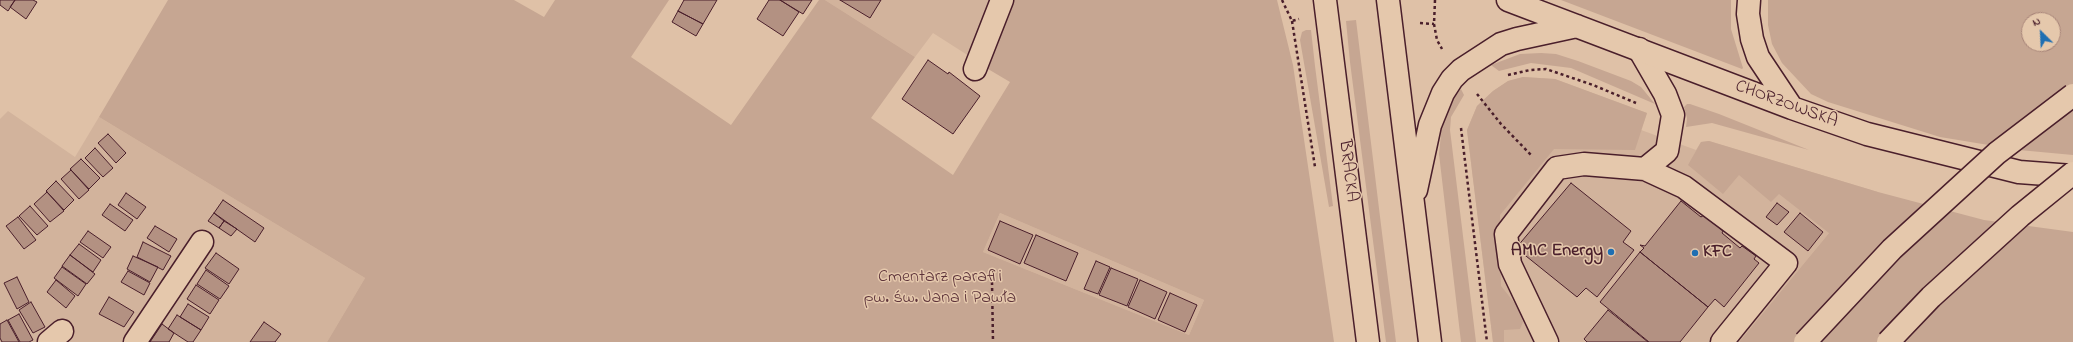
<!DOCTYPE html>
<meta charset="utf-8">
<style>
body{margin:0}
#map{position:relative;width:2073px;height:342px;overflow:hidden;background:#dfc1a7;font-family:"Indie Flower",sans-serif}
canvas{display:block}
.north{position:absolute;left:2021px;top:12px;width:40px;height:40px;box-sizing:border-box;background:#e5c8ac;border:1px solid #a78478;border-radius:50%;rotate:336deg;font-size:11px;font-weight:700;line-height:16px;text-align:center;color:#4a1f2b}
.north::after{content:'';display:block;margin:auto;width:14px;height:18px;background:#1f6fb2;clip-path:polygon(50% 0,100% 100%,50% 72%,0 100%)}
</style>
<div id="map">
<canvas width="2073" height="342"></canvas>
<div class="north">N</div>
</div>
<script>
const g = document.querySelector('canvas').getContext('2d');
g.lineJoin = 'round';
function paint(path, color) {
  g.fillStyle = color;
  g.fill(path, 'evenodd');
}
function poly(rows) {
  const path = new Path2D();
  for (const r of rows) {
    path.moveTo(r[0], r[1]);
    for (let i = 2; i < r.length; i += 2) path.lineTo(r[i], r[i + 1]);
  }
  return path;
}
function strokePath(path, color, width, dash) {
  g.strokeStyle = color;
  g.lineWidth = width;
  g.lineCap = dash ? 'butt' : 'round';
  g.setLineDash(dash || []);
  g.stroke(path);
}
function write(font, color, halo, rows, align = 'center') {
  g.font = font + ' "Indie Flower",sans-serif';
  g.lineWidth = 3;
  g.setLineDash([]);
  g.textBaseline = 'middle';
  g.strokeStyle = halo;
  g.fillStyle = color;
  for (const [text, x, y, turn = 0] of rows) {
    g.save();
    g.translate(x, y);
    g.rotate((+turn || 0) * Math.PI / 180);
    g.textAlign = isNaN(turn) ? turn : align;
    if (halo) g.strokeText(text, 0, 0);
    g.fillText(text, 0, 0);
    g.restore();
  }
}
const built = poly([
 [825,0,991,0,969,56,933,33,915,57],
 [1523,77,1555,79,1647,113,1641,130,1696,150,1701,142,1709,141,1878,192,1829,233,1739,342,1493,342,1467,130,1477,106,1493,91,1508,81],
 [8,111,75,157,99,117,365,278,327,342,0,342,0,119],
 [1000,213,1204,300,1189,335,983,252]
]);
const green = poly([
 [168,0,514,0,544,17,555,0,669,0,631,57,731,125,819,0,825,0,915,57,871,118,953,175,1010,82,988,69,1014,0,1277,0,1293,65,1334,342,327,342,365,278,99,117],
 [1000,213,1204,300,1189,335,983,252],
 [1561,0,1731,0,1731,29,1743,68,1742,69],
 [1768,0,2073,0,2073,155,2019,150,1940,137,1828,102,1811,94,1782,63,1772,44,1768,25],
 [2029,20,2053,20,2053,44,2029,44],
 [1356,20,1382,233,1396,342,1386,342,1350,62,1346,21],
 [1306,30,1311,30,1315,66,1333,206,1329,207,1300,40,1302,32],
 [1541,53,1556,54,1578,61,1631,81,1641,87,1655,104,1571,68,1531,63,1499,71,1491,65,1520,54],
 [1523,77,1555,79,1647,113,1635,150,1554,149,1500,215,1501,286,1517,306,1523,322,1520,329,1504,330,1504,342,1493,342,1467,130,1477,106,1493,91,1508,81],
 [1461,89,1464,95,1451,117,1450,130,1476,342,1461,342,1439,154,1442,125,1455,96],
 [1687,104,1690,104,1719,114,1809,150,1712,123,1686,127,1687,118,1684,107],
 [1709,141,1878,192,1984,220,2073,232,2073,342,1739,342,1829,233,1779,194,1771,202,1739,175,1723,194,1688,165,1701,142]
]);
const building = poly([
 [0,0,15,0,8,11,0,5,0,0],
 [15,0,33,0,37,2,26,19,10,7,15,0],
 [684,0,717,0,703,24,678,11,684,0],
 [769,0,780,0,799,12,783,36,757,19,769,0],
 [780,0,812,0,803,14,780,0],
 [840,0,881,0,870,18,840,0],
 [678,11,703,24,696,36,672,22,678,11],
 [928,60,948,74,949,72,980,96,953,134,902,99,928,60],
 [108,134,126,153,116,163,98,143,108,134],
 [95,148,113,168,103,177,85,158,95,148],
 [81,159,100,178,89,189,70,169,81,159],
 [71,170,89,190,79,199,61,179,71,170],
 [56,181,74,200,64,210,46,191,56,181],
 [1571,183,1631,231,1623,242,1634,250,1597,297,1586,288,1577,297,1516,248,1571,183],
 [47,192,64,211,50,222,34,204,47,192],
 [126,193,146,207,137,219,118,205,126,193],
 [223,200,264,228,255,242,214,213,223,200],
 [1681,201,1701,217,1704,215,1723,231,1722,233,1740,248,1742,246,1756,256,1754,259,1759,263,1724,307,1715,299,1708,307,1640,252,1644,248,1640,245,1645,246,1681,201],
 [1777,203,1789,212,1777,225,1766,217,1777,203],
 [110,204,133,220,125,231,102,215,110,204],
 [30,206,48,226,37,235,19,216,30,206],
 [214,213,224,221,219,228,208,221,214,213],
 [1800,213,1823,232,1808,251,1784,232,1800,213],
 [18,217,36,240,24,249,6,226,18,217],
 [224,221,237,229,231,236,219,228,224,221],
 [1000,221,1033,235,1020,264,988,250,1000,221],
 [155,226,177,239,169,252,147,238,155,226],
 [88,231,111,247,103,258,80,242,88,231],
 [1036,235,1078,253,1066,281,1024,263,1036,235],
 [143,242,171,256,163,270,137,257,143,242],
 [79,244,101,260,93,272,70,255,79,244],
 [1640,252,1708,307,1680,342,1649,342,1600,302,1640,252],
 [216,253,239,269,229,284,205,268,216,253],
 [70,255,95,274,87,284,62,266,70,255],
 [133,256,158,267,150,282,127,269,133,256],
 [1096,261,1110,267,1098,294,1084,289,1096,261],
 [62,267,86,284,78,296,54,278,62,267],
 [1111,268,1138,279,1127,306,1099,295,1111,268],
 [206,270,229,286,220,299,197,284,206,270],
 [128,271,150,283,144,295,121,282,128,271],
 [17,277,29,302,17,309,4,283,17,277],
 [56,280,75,296,66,308,47,292,56,280],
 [1140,280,1167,292,1155,319,1128,307,1140,280],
 [196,285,219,300,210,314,187,299,196,285],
 [1170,293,1197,305,1185,332,1158,320,1170,293],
 [109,297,134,312,124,327,99,314,109,297],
 [31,302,45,327,33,333,19,310,31,302],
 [188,304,209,317,201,330,180,317,188,304],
 [1608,310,1648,342,1587,342,1584,339,1608,310],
 [19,314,33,340,29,342,20,342,8,320,19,314],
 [177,315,201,330,193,342,188,342,168,329,177,315],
 [7,320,19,342,2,342,0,338,0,324,7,320],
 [264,322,281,334,275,342,250,342,264,322],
 [162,324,174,333,169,342,150,342,162,324]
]);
const path = poly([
 [1282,0,1292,21,1299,19],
 [1435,0,1434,24,1437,40,1442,49],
 [1292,21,1315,167],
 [1420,23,1434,24],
 [1508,75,1530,70,1546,69,1593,85,1636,103],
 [1477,94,1501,124,1531,155],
 [1461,128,1487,342],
 [992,282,993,342]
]);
const minor = poly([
 [1639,49,1665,94,1673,115,1667,151,1645,169],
 [975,69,1002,0],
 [49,342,62,331],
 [135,342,202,242],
 [1547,342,1510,264,1506,234,1557,168,1584,164,1645,169,1684,187,1786,263,1722,342]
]);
const major = poly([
 [1325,0,1368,342],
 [1388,0,1430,342],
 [1508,0,1792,108,1867,134,2019,172,2073,176],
 [1749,0,1748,14,1752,39,1758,57,1792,108],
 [1416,190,1430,125,1443,93,1452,79,1461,70,1501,44,1517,39,1577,26]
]);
const majorBridge = poly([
 [1805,342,1892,249,1997,153,2073,95],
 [1888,342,1931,297,2020,216,2073,173]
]);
const markers = [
 [1611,252,4,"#1f6fb2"],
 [1695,253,4,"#1f6fb2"]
];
const streetNames = [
 ["CHORZOWSKA",1786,105,20],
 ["BRACKA",1347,171,83]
];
const poiNames = [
 ["AMIC Energy",1603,252],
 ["KFC",1703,253,"left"]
];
const parkNames = [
 ["Cmentarz parafii",940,278],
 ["pw. św. Jana i Pawła",940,299]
];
paint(built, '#d2b39c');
paint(green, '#c6a692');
paint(building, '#b39182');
strokePath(building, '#4a1f2b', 1);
strokePath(minor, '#4a1f2b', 25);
strokePath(major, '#4a1f2b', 25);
strokePath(path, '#4a1f2b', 2.5, [3, 3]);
strokePath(minor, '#e5c8ac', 22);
strokePath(major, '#e5c8ac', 22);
strokePath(majorBridge, '#4a1f2b', 25, []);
strokePath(majorBridge, '#e5c8ac', 22);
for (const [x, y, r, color] of markers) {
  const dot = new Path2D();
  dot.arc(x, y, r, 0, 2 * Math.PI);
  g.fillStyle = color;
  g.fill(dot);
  strokePath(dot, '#e5c8ac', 1.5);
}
write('18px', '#4a1f2b', '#e5c8ac', streetNames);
write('bold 18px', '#4a1f2b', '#e5c8ac', poiNames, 'right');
write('18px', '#5d333a', '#e5c8ac', parkNames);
</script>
